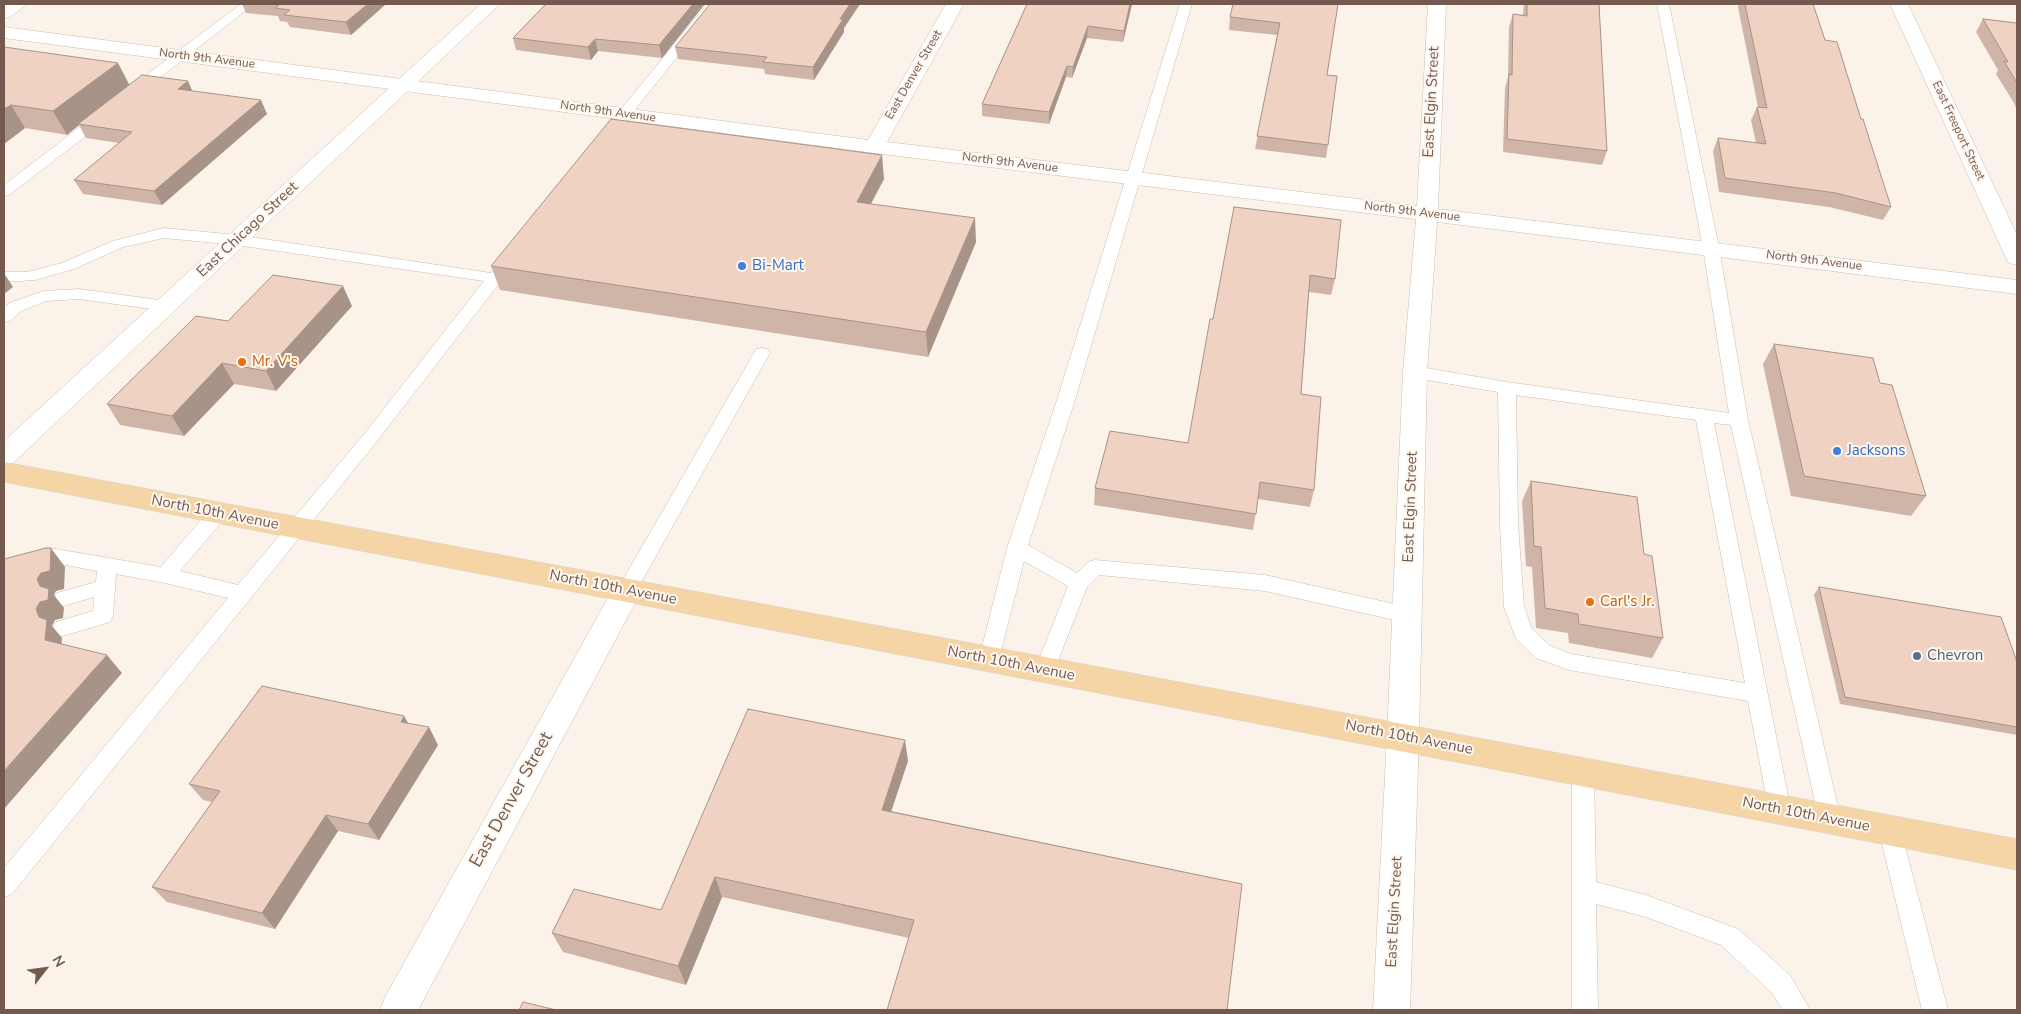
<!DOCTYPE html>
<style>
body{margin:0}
#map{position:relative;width:2021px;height:1014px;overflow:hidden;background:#fbf3e9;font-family:"Nunito Sans",sans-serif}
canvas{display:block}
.frame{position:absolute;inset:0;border:5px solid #745a4e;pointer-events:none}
.north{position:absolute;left:20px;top:944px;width:50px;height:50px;-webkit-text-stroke:4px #fef7ef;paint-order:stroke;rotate:60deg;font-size:14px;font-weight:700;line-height:20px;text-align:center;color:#745a4e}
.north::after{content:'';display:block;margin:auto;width:18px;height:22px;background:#745a4e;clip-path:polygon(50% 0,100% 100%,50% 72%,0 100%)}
</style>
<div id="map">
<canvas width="2021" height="1014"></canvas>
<div class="frame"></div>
<div class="north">N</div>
</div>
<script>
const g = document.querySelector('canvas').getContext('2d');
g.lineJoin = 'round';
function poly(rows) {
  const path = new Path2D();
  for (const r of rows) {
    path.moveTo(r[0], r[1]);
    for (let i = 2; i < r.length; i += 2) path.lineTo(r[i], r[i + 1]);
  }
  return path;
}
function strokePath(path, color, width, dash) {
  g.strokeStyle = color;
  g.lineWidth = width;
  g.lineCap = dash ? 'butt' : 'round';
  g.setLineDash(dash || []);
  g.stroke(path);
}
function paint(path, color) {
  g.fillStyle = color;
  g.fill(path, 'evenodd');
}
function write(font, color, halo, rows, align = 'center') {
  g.font = font + ' "Nunito Sans",sans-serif';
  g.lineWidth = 4;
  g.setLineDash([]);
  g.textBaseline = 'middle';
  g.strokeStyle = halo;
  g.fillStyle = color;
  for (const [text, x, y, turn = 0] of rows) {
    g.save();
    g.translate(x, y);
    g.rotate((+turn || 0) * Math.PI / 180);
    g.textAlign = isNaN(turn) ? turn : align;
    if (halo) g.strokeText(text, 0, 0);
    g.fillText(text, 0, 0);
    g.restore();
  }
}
const service = poly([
 [241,4,254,4,139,94,129,94,127,91,129,88,241,4],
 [707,4,719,4,619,130,609,130,607,127,609,124,707,4],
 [1180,4,1192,4,1075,400,1028,545,1077,573,1088,562,1095,560,1265,575,1408,607,1415,609,1418,615,1415,621,1408,623,1265,591,1099,575,1087,587,1052,676,1045,678,1038,676,1035,670,1068,586,1024,561,999,659,996,665,989,667,982,665,979,659,1007,548,1057,400,1180,4],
 [1657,4,1669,4,1719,248,1748,420,1841,820,1838,827,1830,830,1822,827,1819,820,1731,425,1714,423,1791,811,1788,818,1780,821,1772,818,1769,811,1748,701,1569,670,1536,658,1516,639,1504,607,1500,524,1498,392,1415,378,1409,376,1407,372,1409,368,1415,366,1507,382,1729,413,1703,248,1657,4],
 [1516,395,1696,420,1745,683,1571,654,1550,646,1532,629,1524,607,1518,524,1516,395],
 [103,112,110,116,108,119,9,195,4,196,4,185,98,113,103,112],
 [164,228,237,235,491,273,505,256,515,256,518,259,377,441,250,599,12,894,4,897,4,868,228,598,165,583,116,574,113,616,110,622,63,636,56,634,53,628,56,622,93,611,94,597,64,606,57,603,54,598,57,593,96,582,97,571,50,562,4,575,4,561,50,548,161,567,211,508,218,506,225,508,227,513,225,518,180,571,238,585,365,433,484,281,237,245,164,238,123,247,74,269,35,280,4,282,4,272,28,272,62,263,113,241,164,228],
 [79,289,166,301,172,302,174,306,172,310,166,311,79,299,46,301,21,311,10,321,4,322,4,308,9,303,44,291,79,289],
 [762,348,768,349,770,353,634,595,627,598,620,595,617,590,620,585,754,353,756,349,762,348],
 [1583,762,1591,765,1594,772,1596,882,1646,895,1738,929,1790,975,1810,1010,1783,1010,1772,993,1721,945,1646,917,1596,904,1598,1010,1572,1010,1572,772,1575,765,1583,762],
 [1890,821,1898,824,1901,831,1948,1010,1922,1010,1879,831,1882,824,1890,821]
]);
const minor = poly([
 [6,4,27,4,10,17,4,18,4,5,6,4],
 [946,4,964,4,887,142,1417,206,1428,4,1446,4,1438,209,2017,280,2017,294,1437,222,1427,372,1419,737,1410,1010,1373,1010,1387,737,1403,372,1416,219,874,153,4,38,4,27,868,140,946,4],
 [1890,4,1908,4,2017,235,2017,265,2009,263,2006,258,1890,4],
 [627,579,637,582,642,590,418,1010,380,1010,385,997,617,582,627,579]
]);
const tertiary = poly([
 [481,4,500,4,13,463,4,465,4,441,481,4]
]);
const primary = poly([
 [4,462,2017,839,2017,870,4,482,4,462]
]);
const wall = poly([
 [242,4,386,4,351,35,290,27,287,22,280,21,278,16,246,13],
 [546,4,704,4,704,5,662,58,598,51,591,60,516,50,513,38],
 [710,4,860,4,844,28,844,32,814,80,765,74,764,69,678,59,675,47],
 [1027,4,1132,4,1123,42,1087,38,1072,78,1066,77,1049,124,982,116,982,104],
 [1338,4,1327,75,1328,145,1326,158,1255,149,1277,35,1229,30,1230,17],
 [1524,4,1599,4,1607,151,1602,165,1503,152,1505,88,1508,77,1509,27,1513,14,1523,15],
 [1739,4,1813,4,1825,40,1861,119,1891,207,1883,220,1829,207,1719,192,1713,151,1718,138,1756,143,1751,120,1757,107,1758,107,1738,7],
 [1983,19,2017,23,2017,110,2014,103,1996,74,1998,70,1976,32],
 [4,47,129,84,192,91,267,114,162,205,83,194,74,180,119,143,86,138,79,125,67,135,25,128,4,144],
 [884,179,871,204,976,242,928,357,500,290,491,266],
 [1234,207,1335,279,1331,295,1309,292,1301,394,1314,490,1310,507,1258,499,1253,530,1094,505,1095,488,1188,443,1213,319],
 [352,306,276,391,234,384,184,436,120,425,107,404,228,321],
 [1774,344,1880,383,1926,496,1911,516,1791,496,1763,364],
 [1531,481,1644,554,1663,638,1652,658,1569,643,1568,633,1536,628,1532,567,1526,566,1522,501],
 [1819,587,2017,662,2017,735,1840,704,1814,595],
 [404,716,408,723,438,745,379,840,338,831,275,929,167,902,152,887,212,802,203,800,189,784],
 [908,761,891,811,1242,884,909,938,722,897,686,985,563,952,552,933,661,910]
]);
const shadedWall = poly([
 [368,4,386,4,351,35,346,22],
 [693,4,704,4,704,5,662,58,659,45],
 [850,4,860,4,844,28,844,32,814,80,813,67,840,19],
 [1130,4,1132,4,1123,42,1124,31],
 [1088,26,1087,38,1072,78,1073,67],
 [595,39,598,51,591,60,588,47],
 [118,63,130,86,78,124,79,125,67,135,53,111],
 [1067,66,1066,77,1049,124,1049,112],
 [188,81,194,95,178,89],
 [261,100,267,114,162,205,154,191],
 [11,105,25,128,4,144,4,109],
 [882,155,884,179,859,226,857,202],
 [975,218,976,242,928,357,926,332],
 [4,273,13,287,4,294],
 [343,286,352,306,276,391,266,371],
 [222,363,234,384,184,436,172,416],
 [51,548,65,567,64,589,56,591,54,595,64,608,63,618,55,620,52,626,62,638,60,658,45,640,39,617,36,609,40,586,37,579],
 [107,655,122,673,4,809,4,771],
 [404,716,414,733,401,722],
 [429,727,438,745,379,840,368,824],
 [905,740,908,761,885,830,882,810],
 [326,815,338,831,275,929,262,913],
 [715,877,722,897,686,985,678,966]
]);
const building = poly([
 [278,4,368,4,346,22,284,15,290,10,275,8,280,4,278,4],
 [546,4,693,4,659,45,595,39,588,47,513,38,546,4],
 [710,4,850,4,840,19,843,19,813,67,763,62,767,57,675,47,710,4],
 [1027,4,1130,4,1124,31,1088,26,1073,67,1067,66,1049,112,982,104,1027,4],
 [1233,4,1338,4,1327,75,1337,76,1328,145,1257,136,1280,23,1230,17,1233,4],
 [1527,4,1599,4,1607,151,1507,139,1509,74,1512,75,1513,14,1527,16,1527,4],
 [1745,4,1813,4,1825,40,1837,42,1861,119,1863,119,1891,207,1836,193,1725,178,1718,138,1766,144,1757,107,1767,108,1745,4],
 [1983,19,2017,23,2017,83,2004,61,2008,62,1983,19],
 [4,47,118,63,53,111,11,105,4,109,4,47],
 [142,75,188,81,178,89,261,100,154,191,74,180,132,132,78,124,142,75],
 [611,119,882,155,857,202,975,218,926,332,491,266,611,119],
 [1234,207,1341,220,1335,279,1310,275,1301,394,1321,397,1314,490,1260,482,1256,514,1095,488,1110,431,1188,443,1210,319,1213,319,1234,207],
 [273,275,343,286,266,371,222,363,172,416,107,404,196,316,228,321,273,275],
 [1774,344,1873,358,1880,383,1892,385,1926,496,1804,476,1774,344],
 [1531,481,1637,497,1644,554,1652,556,1663,638,1579,624,1578,614,1545,608,1541,547,1534,546,1531,481],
 [46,548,51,548,50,571,41,573,37,579,40,586,49,589,48,600,40,602,36,609,39,617,47,620,45,640,107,655,4,771,4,559,46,548],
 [1819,587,2001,617,2017,662,2017,727,1845,697,1819,587],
 [262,686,404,716,401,722,429,727,368,824,326,815,262,913,152,887,220,791,189,784,262,686],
 [748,709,905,740,882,810,1242,884,1227,1010,887,1010,914,920,715,877,678,966,552,933,574,889,661,910,748,709],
 [523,1002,556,1010,519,1010,523,1002]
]);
const markers = [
 [742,266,5,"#3f7fe0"],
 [242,362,5,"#e8710a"],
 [1837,451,5,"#3f7fe0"],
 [1590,602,5,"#e8710a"],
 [1917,656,5,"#5c6f8a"]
];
const farStreetnames = [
 ["North 9th Avenue",207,59,7],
 ["East Denver Street",914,75,-60],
 ["North 9th Avenue",608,112,8],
 ["East Freeport Street",1958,131,65],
 ["North 9th Avenue",1010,163,7],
 ["North 9th Avenue",1412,212,7],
 ["North 9th Avenue",1814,261,7]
];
const streetNames = [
 ["East Elgin Street",1432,102,-87],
 ["East Chicago Street",248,230,-43],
 ["East Elgin Street",1411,507,-88],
 ["North 10th Avenue",215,513,11],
 ["North 10th Avenue",613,588,11],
 ["North 10th Avenue",1011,664,11],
 ["North 10th Avenue",1409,738,11],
 ["North 10th Avenue",1806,815,11],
 ["East Elgin Street",1395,912,-87]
];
const shopNames = [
 ["Bi-Mart",752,266],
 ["Jacksons",1847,451]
];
const foodNames = [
 ["Mr. V's",252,362],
 ["Carl's Jr.",1600,602]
];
const serviceNames = [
 ["Chevron",1927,656]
];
const nearStreetnames = [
 ["East Denver Street",512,800,-61]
];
strokePath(service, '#cdbbaf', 1);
strokePath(minor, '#cdbbaf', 1);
strokePath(tertiary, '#cdbbaf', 1);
strokePath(primary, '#d8d1cd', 1);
paint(service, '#fff');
paint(minor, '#fff');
paint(tertiary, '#fff');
paint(primary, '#f5d5a6');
paint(wall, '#ceb5a7');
paint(shadedWall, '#a79388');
paint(building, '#efd2c2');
strokePath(building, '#a79388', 1);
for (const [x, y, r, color] of markers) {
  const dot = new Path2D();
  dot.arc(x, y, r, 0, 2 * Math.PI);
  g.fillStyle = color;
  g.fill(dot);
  strokePath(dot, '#fef7ef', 2);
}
write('12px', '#745a4e', '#fef7ef', farStreetnames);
write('15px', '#745a4e', '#fef7ef', streetNames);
write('15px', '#366cbe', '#fef7ef', shopNames, 'left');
write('15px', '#c56008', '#fef7ef', foodNames, 'left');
write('15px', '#4e5e75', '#fef7ef', serviceNames, 'left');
write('18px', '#745a4e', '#fef7ef', nearStreetnames);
</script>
